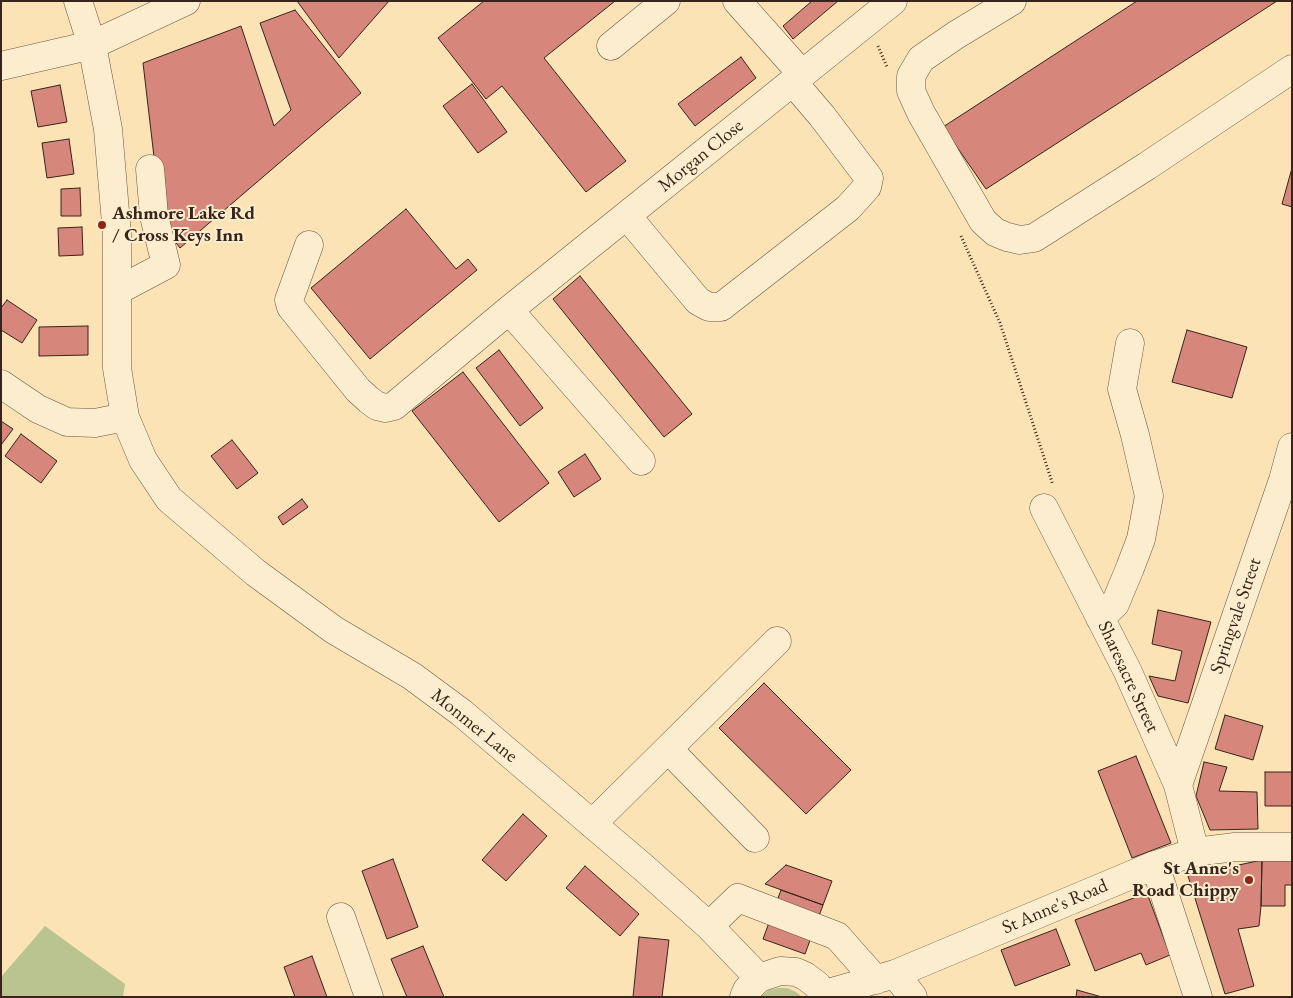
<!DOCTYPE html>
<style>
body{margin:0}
#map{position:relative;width:1293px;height:998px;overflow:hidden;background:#fbe3b5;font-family:"EB Garamond",serif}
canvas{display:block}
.frame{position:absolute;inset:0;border:2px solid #38241a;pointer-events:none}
</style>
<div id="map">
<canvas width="1293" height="998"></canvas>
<div class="frame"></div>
</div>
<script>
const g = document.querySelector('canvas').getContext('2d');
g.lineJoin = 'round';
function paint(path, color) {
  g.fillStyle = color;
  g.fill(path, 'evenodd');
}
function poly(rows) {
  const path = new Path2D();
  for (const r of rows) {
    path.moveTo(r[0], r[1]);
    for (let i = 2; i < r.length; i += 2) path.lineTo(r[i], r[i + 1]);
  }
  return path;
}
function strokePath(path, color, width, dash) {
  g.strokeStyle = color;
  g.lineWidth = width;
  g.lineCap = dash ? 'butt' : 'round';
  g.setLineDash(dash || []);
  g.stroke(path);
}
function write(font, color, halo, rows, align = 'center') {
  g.font = font + ' "EB Garamond",serif';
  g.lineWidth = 4;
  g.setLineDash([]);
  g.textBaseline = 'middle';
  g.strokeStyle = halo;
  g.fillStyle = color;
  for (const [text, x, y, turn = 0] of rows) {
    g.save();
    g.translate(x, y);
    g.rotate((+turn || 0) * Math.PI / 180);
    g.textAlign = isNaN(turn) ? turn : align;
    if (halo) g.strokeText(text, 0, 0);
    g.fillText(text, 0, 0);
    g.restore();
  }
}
const green = poly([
 [45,926,125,984,123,997,1,997,1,977],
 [778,988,787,988,796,992,802,997,760,997,769,990]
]);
const building = poly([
 [297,1,389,1,339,58,297,1],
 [484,1,615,1,544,58,626,161,586,192,502,86,486,99,438,38,484,1],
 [812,1,838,1,793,39,783,26,812,1],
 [1137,1,1277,1,986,189,943,127,1137,1],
 [295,10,361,93,180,248,162,225,143,63,241,26,274,126,291,110,260,23,295,10],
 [741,57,756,78,695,126,678,104,741,57],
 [472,84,507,132,478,153,443,106,472,84],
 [60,85,67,122,38,127,31,91,60,85],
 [69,139,74,174,47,178,42,143,69,139],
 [1292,168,1292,207,1282,204,1292,168],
 [80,188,81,216,61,216,61,189,80,188],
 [406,209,456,269,468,259,477,270,370,359,311,288,406,209],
 [82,227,83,255,59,256,58,228,82,227],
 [580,276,692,414,664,437,553,299,580,276],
 [7,300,37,320,22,343,1,330,1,308,7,300],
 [88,326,88,355,39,356,39,327,88,326],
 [1187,330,1247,347,1232,398,1172,382,1187,330],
 [499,350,543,408,520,426,476,368,499,350],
 [463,372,549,483,499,522,412,411,463,372],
 [1,421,13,429,1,445,1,421],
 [21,434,57,461,41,483,5,456,21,434],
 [232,440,258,473,237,489,211,456,232,440],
 [585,454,601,479,574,497,558,472,585,454],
 [302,499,308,507,283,525,278,517,302,499],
 [1158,610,1211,622,1188,703,1158,696,1149,676,1175,681,1182,651,1152,644,1158,610],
 [764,683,851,770,806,814,719,728,764,683],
 [1225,715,1263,726,1253,760,1215,749,1225,715],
 [1136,756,1171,843,1132,858,1098,771,1136,756],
 [1204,762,1227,767,1219,791,1257,792,1258,829,1210,830,1196,796,1204,762],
 [1265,772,1292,772,1292,806,1265,806,1265,772],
 [523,814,547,836,506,881,482,860,523,814],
 [393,859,418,927,387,939,362,871,393,859],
 [1262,860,1261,906,1259,926,1238,929,1254,986,1225,994,1188,876,1262,860],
 [1262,860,1292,860,1292,885,1285,885,1285,906,1261,906,1262,860],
 [786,865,832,881,823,905,765,884,786,865],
 [585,866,639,914,620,936,566,888,585,866],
 [781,890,823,905,805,954,763,939,781,890],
 [1147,893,1170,955,1146,965,1141,953,1095,971,1075,920,1147,893],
 [1056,929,1070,965,1015,986,1001,950,1056,929],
 [639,937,669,940,662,997,633,997,639,937],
 [423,946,444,997,407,997,391,959,423,946],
 [312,956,327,997,295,997,284,967,312,956],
 [1077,990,1102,997,1076,997,1077,990]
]);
const path = poly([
 [878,46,887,67],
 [961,236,1000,323,1053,485]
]);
const minor = poly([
 [78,1,92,45,108,129,117,235,117,368,125,417,143,460,169,499,256,573,334,630,412,676,462,713,644,868,709,926,759,978],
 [737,1,802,74],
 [1012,1,956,35,921,59,911,76,911,91,921,113,983,221,995,232,1007,237,1020,240,1034,238,1147,166,1292,69],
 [611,46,666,1],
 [1,66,92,45,186,1],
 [627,216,698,301,709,307,721,307,848,208,867,187,869,178,822,116,793,82],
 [309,245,289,300,291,307,358,390,369,400,377,406,386,408,394,406,509,310,893,1],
 [117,291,166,265,154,216,150,169],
 [509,310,641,461],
 [1,384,38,409,67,422,95,423,125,417],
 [1044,508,1128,672,1178,785,1195,852],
 [1100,618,1115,604,1130,568,1141,539,1149,496,1135,435,1122,389,1130,343],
 [668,749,755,838],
 [1178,785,1283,480,1292,447],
 [592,824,777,641],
 [1155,865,1198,997],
 [341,917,369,997],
 [709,926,738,898,837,936,876,980],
 [895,974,913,997],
 [825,994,895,974,1155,865,1195,852,1235,847,1292,847],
 [744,997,747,990,759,978,780,971,796,972,805,976,817,985,825,997]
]);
const markers = [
 [102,225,5,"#8f2418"],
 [1249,880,5,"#8f2418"]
];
const streetNames = [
 ["Morgan Close",701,156,-39],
 ["Springvale Street",1236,616,-71],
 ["Sharesacre Street",1128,677,65],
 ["Monmer Lane",474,726,39],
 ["St Anne's Road",1055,907,-23]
];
const poiNames = [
 ["Ashmore Lake Rd",112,214],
 ["/ Cross Keys Inn",112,236],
 ["St Anne's",1239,869,"right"],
 ["Road Chippy",1239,891,"right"]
];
paint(green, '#bac491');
paint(building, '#d6867a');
strokePath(building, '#38241a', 1);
strokePath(minor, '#695441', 29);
strokePath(path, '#38241a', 3, [1, 2.5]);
strokePath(minor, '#fcedcf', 28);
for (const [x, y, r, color] of markers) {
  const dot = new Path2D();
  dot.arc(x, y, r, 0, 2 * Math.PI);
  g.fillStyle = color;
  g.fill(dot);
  strokePath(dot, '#fcedcf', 2);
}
write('19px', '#38241a', '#fcedcf', streetNames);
write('bold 19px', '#38241a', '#fcedcf', poiNames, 'left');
</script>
